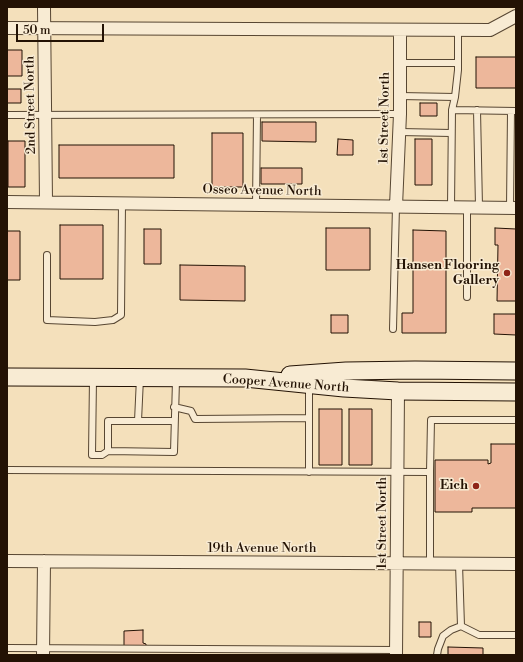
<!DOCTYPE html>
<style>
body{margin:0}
#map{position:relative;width:523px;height:662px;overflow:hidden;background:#f4e0bb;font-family:"Libre Bodoni",serif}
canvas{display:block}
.frame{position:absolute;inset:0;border:8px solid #231204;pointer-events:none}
.scale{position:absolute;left:16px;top:24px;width:88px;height:18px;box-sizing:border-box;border:2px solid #231204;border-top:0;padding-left:5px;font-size:12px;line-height:14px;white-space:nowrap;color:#231204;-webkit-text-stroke:3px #f8ebd3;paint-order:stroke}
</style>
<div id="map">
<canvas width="523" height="662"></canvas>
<div class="frame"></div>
<div class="scale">50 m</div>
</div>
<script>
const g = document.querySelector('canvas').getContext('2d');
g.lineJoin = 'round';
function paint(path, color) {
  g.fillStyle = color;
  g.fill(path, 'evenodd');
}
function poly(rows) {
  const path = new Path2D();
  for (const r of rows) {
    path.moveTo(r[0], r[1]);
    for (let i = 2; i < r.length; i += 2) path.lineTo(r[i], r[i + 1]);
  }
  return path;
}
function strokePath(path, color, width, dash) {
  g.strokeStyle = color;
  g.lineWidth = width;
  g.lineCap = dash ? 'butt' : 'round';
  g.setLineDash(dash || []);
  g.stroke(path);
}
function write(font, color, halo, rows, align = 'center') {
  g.font = font + ' "Libre Bodoni",serif';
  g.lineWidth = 3;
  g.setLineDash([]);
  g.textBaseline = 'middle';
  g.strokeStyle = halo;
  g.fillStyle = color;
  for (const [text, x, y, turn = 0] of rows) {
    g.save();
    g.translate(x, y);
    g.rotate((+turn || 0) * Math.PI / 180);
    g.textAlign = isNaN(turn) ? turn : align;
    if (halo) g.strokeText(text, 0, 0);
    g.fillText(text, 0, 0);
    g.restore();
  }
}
const building = poly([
 [7,50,22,50,22,76,7,76,7,50],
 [476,57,516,57,516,88,476,88,476,57],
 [7,89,21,89,21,103,7,103,7,89],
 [420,103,437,103,437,116,420,116,420,103],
 [262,122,316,122,316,142,262,141,262,122],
 [212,133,243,133,243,187,212,187,212,133],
 [338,139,353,140,353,155,337,155,338,139],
 [415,139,432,139,432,185,415,185,415,139],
 [8,141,25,141,25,187,8,187,8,141],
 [59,145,174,145,174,178,59,178,59,145],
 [261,168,302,168,302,184,261,184,261,168],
 [60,225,103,225,103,279,60,279,60,225],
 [326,228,370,228,370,270,326,270,326,228],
 [495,228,516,229,516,301,497,301,498,245,495,245,495,228],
 [144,229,161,229,161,264,144,264,144,229],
 [413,230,446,231,446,333,402,333,402,313,413,313,413,230],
 [7,231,20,231,20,280,7,280,7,231],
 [180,265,245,266,245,301,180,300,180,265],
 [494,314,516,314,516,335,494,334,494,314],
 [331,315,348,315,348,333,331,333,331,315],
 [319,409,342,409,342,465,319,465,319,409],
 [349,409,372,409,372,465,349,465,349,409],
 [491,444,516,444,516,508,472,508,472,512,435,512,435,460,488,460,488,464,491,463,491,444],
 [419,622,431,622,431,637,419,637,419,622],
 [143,630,143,643,146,644,146,647,124,646,124,631,143,630],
 [448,647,483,648,483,655,448,655,448,647]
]);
const lane = poly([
 [400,63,458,63],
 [400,96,455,97],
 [452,110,516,111],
 [477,110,479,207],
 [7,115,400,114],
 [400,132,451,133],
 [256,205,257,115],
 [451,207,452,110,455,97,458,70,458,30],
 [510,208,511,111],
 [47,255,47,320,95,322,113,320,121,315,122,203],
 [467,297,467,207],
 [393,329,396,206],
 [93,378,92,455,102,455,108,451,174,452,176,380],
 [174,407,191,411,195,419,309,418,309,472],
 [309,418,309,386],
 [138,421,140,378],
 [108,451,108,421,174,421],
 [7,470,430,472,430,564],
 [430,472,431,420,516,420],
 [459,564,461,626],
 [7,648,396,650],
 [437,655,438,649,443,636,451,630,461,626,479,635,516,635]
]);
const street = poly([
 [44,7,46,202],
 [7,28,490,30,516,16],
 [7,202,516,208],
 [396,206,400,114,400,30],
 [7,561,516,564],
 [43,655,44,561],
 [396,655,398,391]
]);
const secondary = poly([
 [290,375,346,371,415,370,516,371],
 [7,377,245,378,344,388,398,391,516,392]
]);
const markers = [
 [507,273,4,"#8f2418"],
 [476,486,4,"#8f2418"]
];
const streetNames = [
 ["2nd Street North",31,105,-91],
 ["1st Street North",385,118,-89],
 ["Osseo Avenue North",262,191,1],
 ["Cooper Avenue North",286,384,4],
 ["1st Street North",383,523,-90],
 ["19th Avenue North",262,549]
];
const poiNames = [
 ["Hansen Flooring",499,266],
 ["Gallery",499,281],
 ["Eich",468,486]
];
paint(building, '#edb79b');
strokePath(building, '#231204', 1);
strokePath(lane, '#574632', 8);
strokePath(street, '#574632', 14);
strokePath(secondary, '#231204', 19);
strokePath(lane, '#f8ebd3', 6);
strokePath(street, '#f8ebd3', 12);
strokePath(secondary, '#f8ebd3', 17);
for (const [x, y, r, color] of markers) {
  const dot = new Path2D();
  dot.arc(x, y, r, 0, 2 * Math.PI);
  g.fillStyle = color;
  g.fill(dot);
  strokePath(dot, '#f8ebd3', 1.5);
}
write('13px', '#231204', '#f8ebd3', streetNames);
write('bold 13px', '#231204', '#f8ebd3', poiNames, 'right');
</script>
